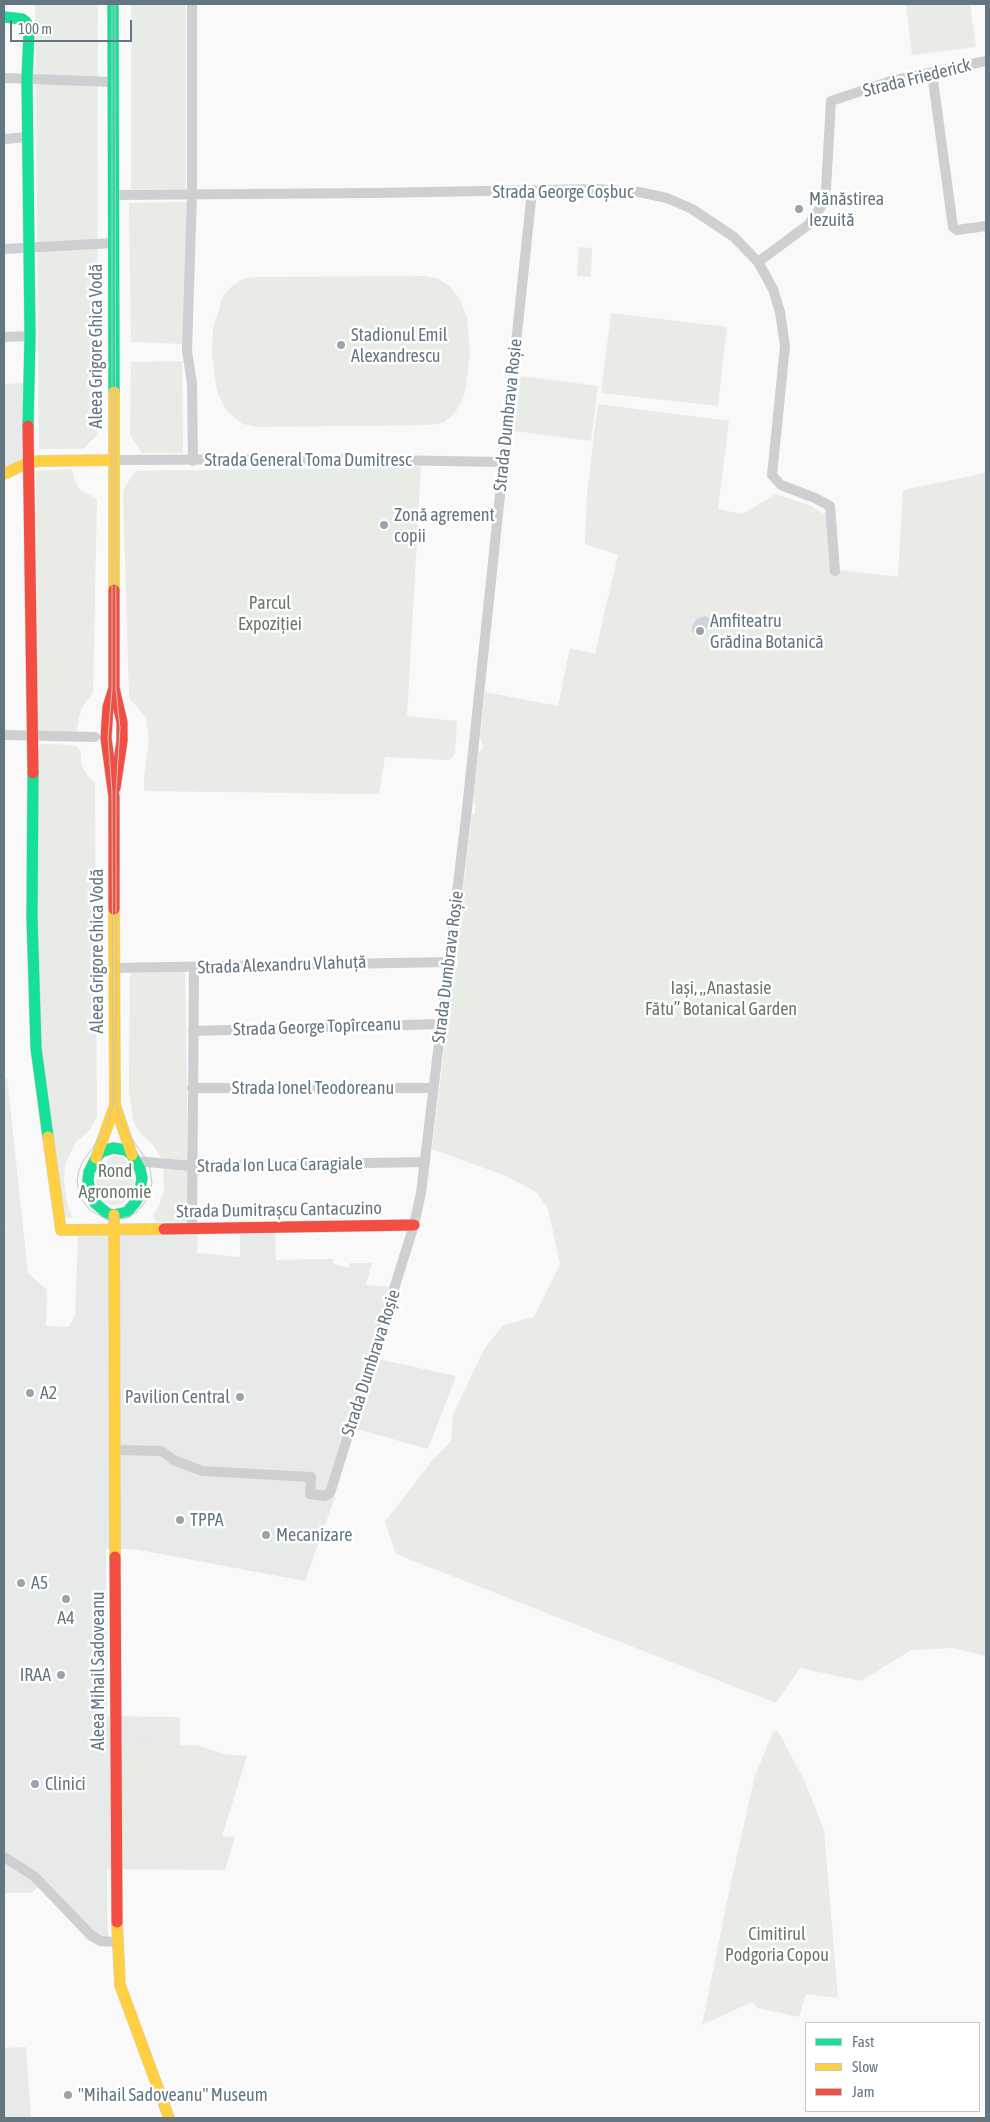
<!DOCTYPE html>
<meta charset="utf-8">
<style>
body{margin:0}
#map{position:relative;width:990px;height:2122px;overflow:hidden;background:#f9f9f9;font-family:"Asap Condensed",sans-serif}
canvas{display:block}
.frame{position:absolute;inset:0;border:5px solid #657683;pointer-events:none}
.legend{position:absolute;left:805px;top:2022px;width:175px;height:90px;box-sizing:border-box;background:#fff;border:1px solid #c1c8cd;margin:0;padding:6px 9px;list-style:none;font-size:15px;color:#657683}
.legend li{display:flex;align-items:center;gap:10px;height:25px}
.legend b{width:25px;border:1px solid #c1c8cd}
.scale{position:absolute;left:10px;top:20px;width:122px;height:22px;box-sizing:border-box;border:2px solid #657683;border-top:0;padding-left:6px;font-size:15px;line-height:18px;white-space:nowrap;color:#657683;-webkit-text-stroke:4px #fff;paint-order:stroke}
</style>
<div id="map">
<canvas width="990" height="2122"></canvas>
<div class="frame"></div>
<ul class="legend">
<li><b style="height:6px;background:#16e098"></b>Fast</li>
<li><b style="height:6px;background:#ffcf43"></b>Slow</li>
<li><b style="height:6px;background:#f24e42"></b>Jam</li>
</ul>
<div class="scale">100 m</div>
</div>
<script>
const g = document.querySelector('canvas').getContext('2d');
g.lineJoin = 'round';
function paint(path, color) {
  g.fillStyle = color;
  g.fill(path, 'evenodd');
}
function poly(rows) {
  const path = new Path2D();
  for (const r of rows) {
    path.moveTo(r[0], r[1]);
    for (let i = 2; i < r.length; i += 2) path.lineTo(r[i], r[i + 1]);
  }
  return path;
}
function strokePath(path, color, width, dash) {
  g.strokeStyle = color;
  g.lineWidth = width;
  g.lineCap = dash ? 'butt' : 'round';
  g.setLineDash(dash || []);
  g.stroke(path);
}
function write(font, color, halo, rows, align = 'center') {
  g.font = font + ' "Asap Condensed",sans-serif';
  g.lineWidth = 5;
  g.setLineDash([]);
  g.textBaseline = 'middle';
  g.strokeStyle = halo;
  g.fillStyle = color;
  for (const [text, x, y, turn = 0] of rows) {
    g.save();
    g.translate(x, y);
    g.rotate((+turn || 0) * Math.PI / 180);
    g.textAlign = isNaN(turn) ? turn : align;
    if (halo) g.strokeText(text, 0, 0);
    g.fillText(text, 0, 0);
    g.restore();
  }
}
const built = poly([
 [23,383,22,457,4,469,4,384],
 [7,1077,28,1273,47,1290,46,1326,69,1327,75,1315,78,1235,198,1233,197,1253,240,1257,240,1233,275,1232,276,1260,333,1259,333,1264,349,1268,350,1263,372,1263,366,1285,388,1287,368,1357,456,1376,428,1449,346,1426,326,1490,335,1497,305,1581,134,1549,106,1549,107,1716,180,1717,180,1746,219,1754,247,1756,222,1836,235,1837,225,1870,107,1869,108,1947,88,1941,39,1887,31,1893,4,1893,4,1078],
 [4,2031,4,2048,26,2047,31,2118,4,2118]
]);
const green = poly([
 [35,4,98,4,97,435,83,449,39,449],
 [131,4,186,4,186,189,131,189],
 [906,4,970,4,976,47,912,55],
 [187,202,183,344,131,342,129,203],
 [579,247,592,248,591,277,577,276],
 [424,276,439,279,450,287,460,299,467,317,470,353,466,388,462,401,454,414,443,423,426,425,257,427,243,424,233,417,224,407,217,391,214,372,212,355,213,329,223,296,232,286,243,279,257,277],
 [611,313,727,327,718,406,601,393],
 [182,361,183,453,142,453,130,435,131,362],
 [521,376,598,386,591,441,514,431],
 [598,404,729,421,718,509,742,514,776,494,811,506,826,515,832,569,898,577,903,490,986,473,986,1656,953,1648,911,1650,861,1681,800,1668,776,1703,396,1554,385,1522,431,1462,451,1441,453,1414,485,1348,503,1325,534,1317,560,1264,548,1208,536,1192,506,1176,432,1149,445,1044,448,1040,446,1034,454,969,457,968,458,960,455,956,472,815,475,815,475,810,476,805,473,802,478,752,482,749,483,745,480,737,485,692,558,706,570,648,595,654,618,555,585,544,587,493],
 [421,467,407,716,457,721,455,754,449,760,385,757,379,794,144,791,144,777,149,740,146,717,129,698,123,491,135,471],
 [72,469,74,479,79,489,97,499,93,692,81,709,76,733,37,731,36,471],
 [42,744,72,745,77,747,81,752,81,764,87,775,95,783,97,1117,90,1130,76,1142,65,1165,64,1181,67,1203,73,1218,68,1218,62,1214,38,1043,36,747],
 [185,971,189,1220,185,1222,156,1222,153,1216,159,1206,164,1190,163,1160,152,1144,140,1133,133,1121,129,1090,130,976,132,973],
 [117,1156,124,1158,129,1164,134,1181,129,1198,122,1204,114,1206,106,1203,100,1196,96,1181,102,1164,111,1157],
 [4,1192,9,1232,4,1232],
 [153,1718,178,1718,179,1745,197,1745,220,1753,244,1758,218,1839,231,1841,221,1864,125,1864,126,1743,153,1744],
 [778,1731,805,1782,824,1830,838,1998,806,1994,799,2017,758,2008,752,2002,702,2025,731,1882,755,1776,773,1732]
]);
const water = poly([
 [706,616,710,619,711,627,692,633,692,627,695,621,698,618]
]);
const street = poly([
 [192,4,192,194,187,351,192,383,193,461],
 [932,73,953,227,957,230,986,226],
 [4,78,114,82],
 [4,139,28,137],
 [113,195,374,193,597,189,639,192,667,198,692,209,734,237,758,262,773,289,780,312,785,346,772,475,781,485,815,498,830,506,835,571],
 [4,249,113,243],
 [758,262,808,225,821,207,826,189,831,101,891,81,986,61],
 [4,337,30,336],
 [113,460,323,459,503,462],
 [4,735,95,737],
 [114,968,449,962],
 [193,1031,441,1024],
 [192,1088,433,1088],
 [136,1161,192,1166,425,1162],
 [192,1229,194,967],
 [116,1450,162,1451,173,1460,202,1471,311,1477,310,1494,325,1496,330,1493,414,1225,421,1193,467,809,532,191],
 [4,1857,34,1876,91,1935,100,1941,117,1942]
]);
const fast = poly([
 [113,4,114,392],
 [4,17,22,19,26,22,29,32,27,79,30,336,28,426],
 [33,773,32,917,36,1048,48,1137],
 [113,1148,126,1150,132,1155,140,1169,142,1178,139,1196,134,1204,127,1212,114,1215,108,1214,95,1203,91,1196,88,1180,89,1172,96,1158,101,1152,113,1148]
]);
const slow = poly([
 [114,392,114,590],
 [4,474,27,463,39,461,113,460],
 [114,909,115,1105,132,1155],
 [48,1137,61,1230,164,1229],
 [96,1158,115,1105],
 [114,1215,115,1557],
 [117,1922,120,1985,169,2118]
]);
const jam = poly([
 [28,426,33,773],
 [114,590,114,688,108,707,106,738,114,797,114,909],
 [114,688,122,722,122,741,115,788],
 [164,1229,414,1225],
 [115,1557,117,1922]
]);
const tram = poly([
 [112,4,112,689,108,738,112,792,113,1105,107,1128,83,1161,79,1170,77,1181,80,1197,90,1210,104,1218,114,1220,130,1216,137,1212,148,1198,152,1183,149,1163,122,1125,116,1104,116,792,120,728,116,689,115,4]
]);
const markers = [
 [799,209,5,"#99a4ac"],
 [341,345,5,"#99a4ac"],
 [384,525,5,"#99a4ac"],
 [700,631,5,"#99a4ac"],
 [30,1393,5,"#99a4ac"],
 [240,1397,5,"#99a4ac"],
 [180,1520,5,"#99a4ac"],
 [266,1535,5,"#99a4ac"],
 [21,1583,5,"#99a4ac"],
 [66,1599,5,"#99a4ac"],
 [61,1675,5,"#99a4ac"],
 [35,1784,5,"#99a4ac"],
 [68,2095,5,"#99a4ac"]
];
const streetNames = [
 ["Strada Friederick",917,78,-14],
 ["Strada George Coșbuc",563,192],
 ["Aleea Grigore Ghica Vodă",96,346,-90],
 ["Strada Dumbrava Roșie",508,415,-84],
 ["Strada General Toma Dumitresc",308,460],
 ["Aleea Grigore Ghica Vodă",97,951,-90],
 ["Strada Alexandru Vlahuță",282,965,-2],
 ["Strada Dumbrava Roșie",448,967,-83],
 ["Strada George Topîrceanu",317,1027,-2],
 ["Strada Ionel Teodoreanu",313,1088],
 ["Strada Ion Luca Caragiale",280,1165,-1],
 ["Strada Dumitrașcu Cantacuzino",279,1210,-1],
 ["Strada Dumbrava Roșie",371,1363,-72],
 ["Aleea Mihail Sadoveanu",98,1671,-90]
];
const poiNames = [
 ["Mănăstirea",809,199],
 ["Iezuită",809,220],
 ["Stadionul Emil",351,335],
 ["Alexandrescu",351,356],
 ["Zonă agrement",394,515],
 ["copii",394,536],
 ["Amfiteatru",710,621],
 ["Grădina Botanică",710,642],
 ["A2",40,1393],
 ["Pavilion Central",230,1397,"right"],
 ["TPPA",190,1520],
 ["Mecanizare",276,1535],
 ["A5",31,1583],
 ["A4",66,1618,"center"],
 ["IRAA",51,1675,"right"],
 ["Clinici",45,1784],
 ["\"Mihail Sadoveanu\" Museum",78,2095]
];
const parkNames = [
 ["Parcul",270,603],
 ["Expoziției",270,624],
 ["Iași, „Anastasie",721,988],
 ["Fătu” Botanical Garden",721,1009],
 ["Rond",115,1171],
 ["Agronomie",115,1192],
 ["Cimitirul",777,1934],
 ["Podgoria Copou",777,1955]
];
paint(built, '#e8e9e9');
paint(green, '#e8ebe6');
paint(water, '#ced6d9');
strokePath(fast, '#d5d6d7', 12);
strokePath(slow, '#d5d6d7', 12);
strokePath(jam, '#d5d6d7', 12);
strokePath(street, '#cecfd0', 10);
strokePath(fast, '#16e098', 11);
strokePath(slow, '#ffcf43', 11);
strokePath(jam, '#f24e42', 11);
strokePath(tram, '#c3c5c6', 1);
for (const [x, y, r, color] of markers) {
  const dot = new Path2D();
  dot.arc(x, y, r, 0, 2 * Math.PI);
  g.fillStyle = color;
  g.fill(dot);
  strokePath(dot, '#fff', 2);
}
write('18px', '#657683', '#fff', streetNames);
write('18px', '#657683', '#fff', poiNames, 'left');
write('18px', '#687a64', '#fff', parkNames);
</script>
